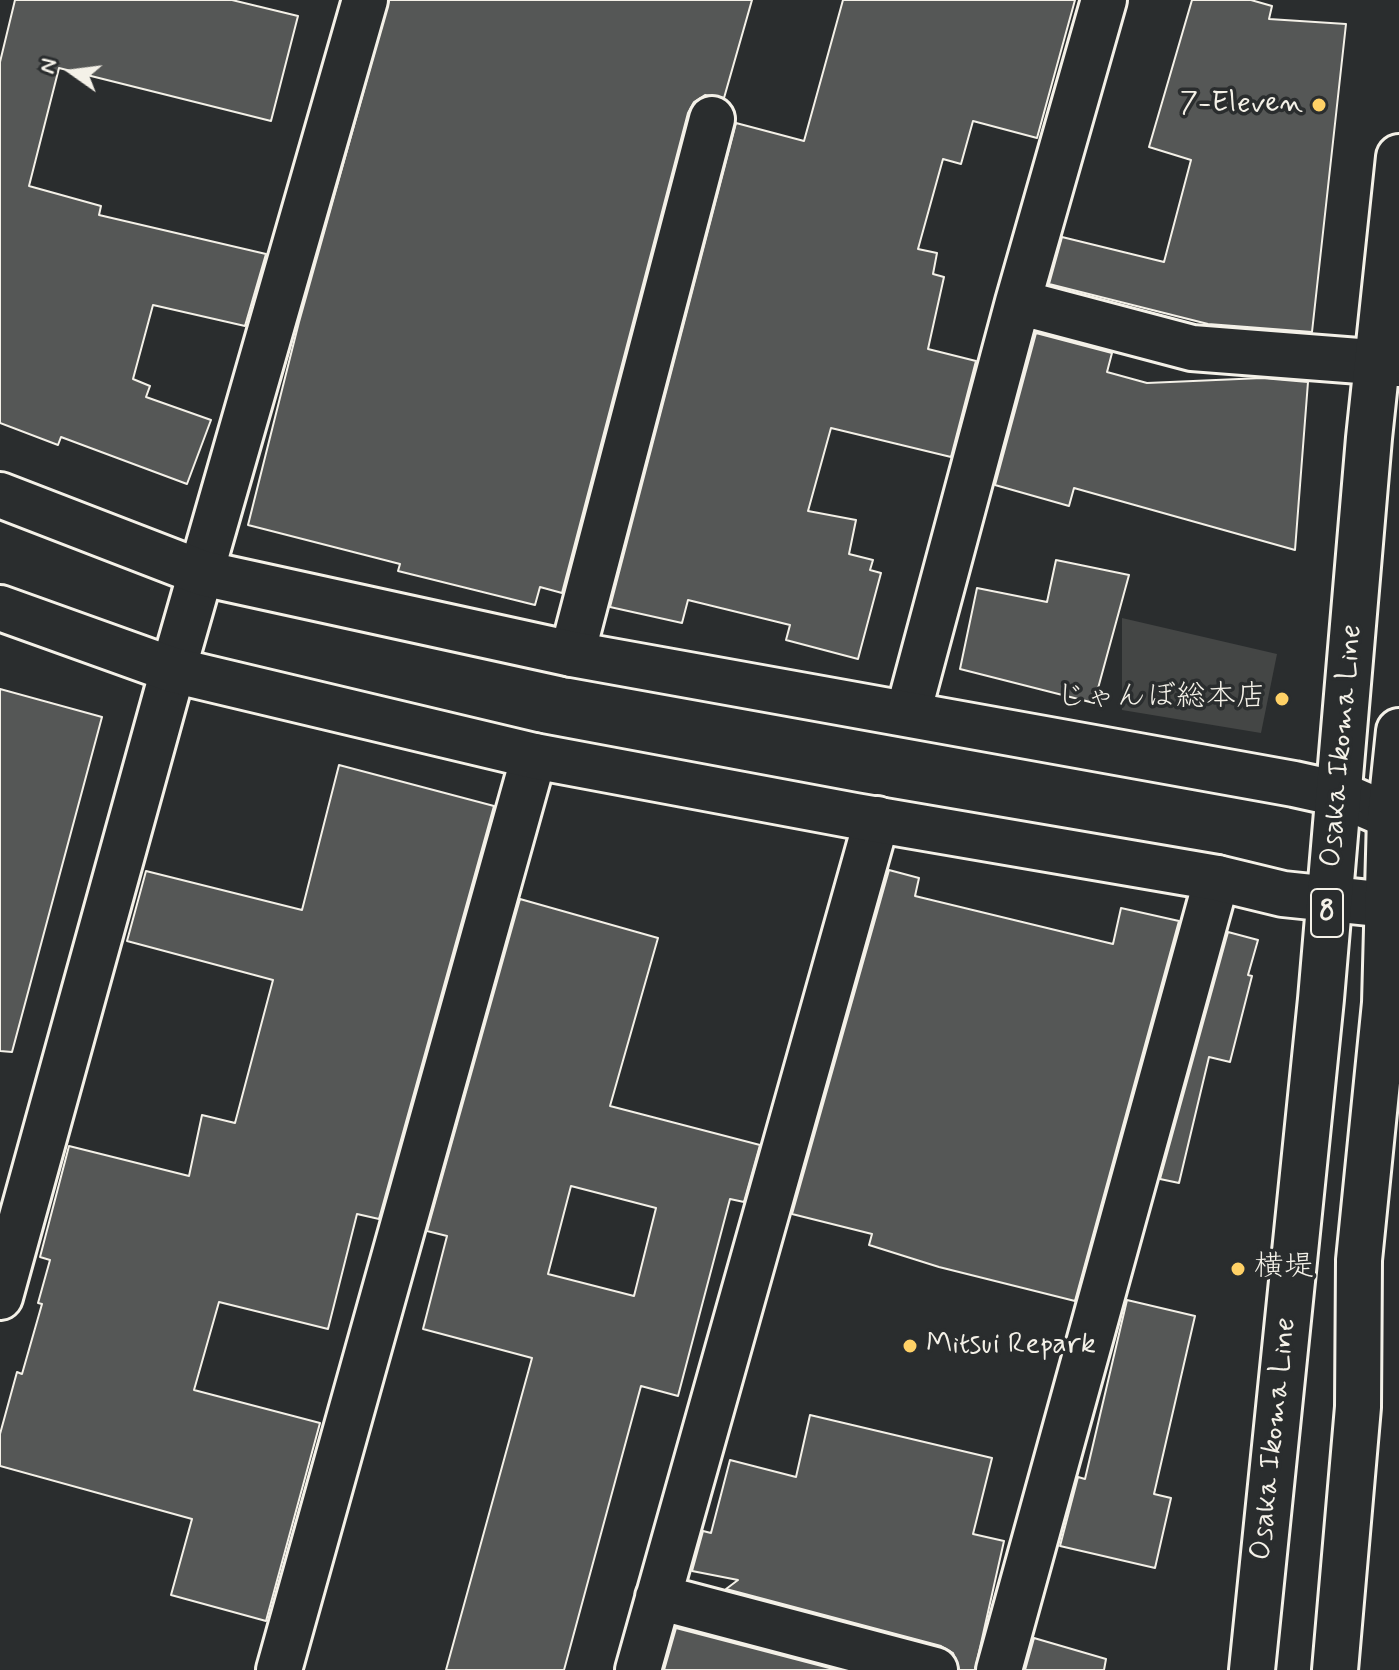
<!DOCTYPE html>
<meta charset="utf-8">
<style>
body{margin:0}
#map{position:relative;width:1399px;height:1670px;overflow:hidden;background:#2a2d2e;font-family:Mynerve,sans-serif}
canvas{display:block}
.north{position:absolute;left:32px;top:32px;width:80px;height:80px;-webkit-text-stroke:6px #2a2d2e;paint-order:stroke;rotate:284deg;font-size:22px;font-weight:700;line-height:32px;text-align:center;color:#f4f1e8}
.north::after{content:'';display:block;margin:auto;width:28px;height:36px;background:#f4f1e8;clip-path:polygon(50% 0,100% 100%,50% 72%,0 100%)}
</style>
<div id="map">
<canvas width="1399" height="1670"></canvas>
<div class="north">N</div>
</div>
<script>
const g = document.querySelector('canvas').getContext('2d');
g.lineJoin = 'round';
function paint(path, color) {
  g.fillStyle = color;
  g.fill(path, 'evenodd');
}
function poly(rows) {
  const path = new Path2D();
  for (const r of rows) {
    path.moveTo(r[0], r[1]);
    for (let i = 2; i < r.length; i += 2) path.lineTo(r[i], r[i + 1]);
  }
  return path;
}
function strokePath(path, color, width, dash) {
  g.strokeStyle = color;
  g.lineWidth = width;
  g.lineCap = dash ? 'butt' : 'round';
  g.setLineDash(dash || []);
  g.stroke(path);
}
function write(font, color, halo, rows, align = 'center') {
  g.font = font + ' Mynerve,"Klee One",sans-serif';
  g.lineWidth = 7;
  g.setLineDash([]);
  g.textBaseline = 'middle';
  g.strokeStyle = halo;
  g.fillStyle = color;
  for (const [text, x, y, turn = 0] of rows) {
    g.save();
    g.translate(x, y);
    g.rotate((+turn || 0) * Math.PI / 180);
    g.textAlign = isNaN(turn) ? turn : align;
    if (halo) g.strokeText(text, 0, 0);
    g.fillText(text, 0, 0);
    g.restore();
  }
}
const green = poly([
 [1122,618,1277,654,1261,733,1122,710]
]);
const building = poly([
 [15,0,232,0,298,16,271,121,59,68,29,186,101,206,99,215,266,254,245,326,153,305,133,379,150,386,146,397,211,420,187,484,61,437,58,445,0,423,0,62,15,0],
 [389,0,752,0,724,98,705,95,694,102,688,113,562,593,540,587,535,605,398,571,400,564,248,525,299,322,389,0],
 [843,0,1075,0,1037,138,973,121,961,164,943,159,918,249,937,253,933,274,944,277,928,349,976,361,951,457,831,428,808,511,856,520,849,554,873,560,870,570,881,573,858,659,786,640,790,625,688,600,682,623,610,607,736,123,804,141,843,0],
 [1192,0,1251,0,1272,6,1269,19,1346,24,1312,332,1208,324,1049,284,1062,237,1164,262,1191,160,1149,147,1192,0],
 [1036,333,1112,353,1107,372,1147,383,1262,378,1308,382,1295,550,1074,488,1069,506,995,485,1036,333],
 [1056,560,1129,575,1094,703,960,669,977,588,1047,602,1056,560],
 [0,689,102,717,12,1052,0,1051,0,689],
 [339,765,494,806,379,1219,357,1214,328,1329,219,1302,194,1390,320,1423,266,1621,171,1595,192,1519,0,1466,0,1434,17,1372,22,1374,42,1304,38,1303,50,1260,40,1257,69,1146,189,1176,202,1115,235,1123,273,980,127,941,146,871,302,910,339,765],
 [889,870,919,878,915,896,1113,944,1121,908,1179,921,1075,1301,939,1267,869,1245,872,1234,792,1214,889,870],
 [520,899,658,938,610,1106,760,1145,744,1202,730,1199,678,1396,641,1386,564,1670,446,1670,532,1358,423,1329,447,1236,427,1231,520,899],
 [571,1186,656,1208,634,1296,548,1274,571,1186],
 [1228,932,1258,940,1248,975,1252,976,1230,1062,1209,1057,1179,1183,1160,1179,1228,932],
 [1127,1300,1195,1316,1154,1494,1171,1498,1155,1568,1060,1546,1078,1477,1085,1479,1127,1300],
 [810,1415,992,1458,973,1534,1004,1541,975,1670,959,1670,953,1653,941,1646,726,1589,738,1580,692,1571,703,1531,711,1533,730,1460,796,1477,810,1415],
 [676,1628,837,1670,664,1670,676,1628],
 [1034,1638,1106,1659,1104,1670,1025,1670,1034,1638]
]);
const minor = poly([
 [1018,302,1192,348,1399,364],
 [572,654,712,119],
 [908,713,1018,302,1104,0],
 [0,1297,173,670,365,0],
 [658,1597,935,1670],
 [279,1670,534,756],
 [638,1670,877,819],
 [999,1670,1217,878]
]);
const tertiary = poly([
 [0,495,202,573,572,654,1294,784,1339,794,1399,820],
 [0,608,173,670,534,756,855,816,1217,878,1283,894,1399,906]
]);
const primary = poly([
 [1252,1670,1321,999,1369,438,1399,157],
 [1335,1670,1358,1407,1359,1260,1385,1003,1390,817,1399,731]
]);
const markers = [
 [1319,105,8,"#ffd166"],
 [1282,699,8,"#ffd166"],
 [1238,1269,8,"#ffd166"],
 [910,1346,8,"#ffd166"]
];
const shields = [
 [1327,913,32]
];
const shieldNames = [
 ["8",1327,913]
];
const poiNames = [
 ["7-Eleven",1303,105],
 ["じゃんぼ総本店",1266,699],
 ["横堤",1254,1269,"left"],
 ["Mitsui Repark",926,1346,"left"]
];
const streetNames = [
 ["Osaka Ikoma Line",1343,746,-85],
 ["Osaka Ikoma Line",1275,1439,-84]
];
paint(green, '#444645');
paint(building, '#555756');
strokePath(building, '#f4f1e8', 2);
strokePath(minor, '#f4f1e8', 50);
strokePath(tertiary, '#f4f1e8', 50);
strokePath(primary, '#f4f1e8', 50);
strokePath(minor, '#2a2d2e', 44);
strokePath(tertiary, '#2a2d2e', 44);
strokePath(primary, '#2a2d2e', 44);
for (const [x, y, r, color] of markers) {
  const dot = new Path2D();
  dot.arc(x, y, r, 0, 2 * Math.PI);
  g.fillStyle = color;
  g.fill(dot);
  strokePath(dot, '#2a2d2e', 3);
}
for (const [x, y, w] of shields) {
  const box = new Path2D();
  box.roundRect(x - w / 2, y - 24, w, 48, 6);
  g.fillStyle = '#2a2d2e';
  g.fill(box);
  strokePath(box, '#f4f1e8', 2);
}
write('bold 28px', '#f4f1e8', null, shieldNames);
write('30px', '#f4f1e8', '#2a2d2e', poiNames, 'right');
write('30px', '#f4f1e8', '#2a2d2e', streetNames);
</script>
